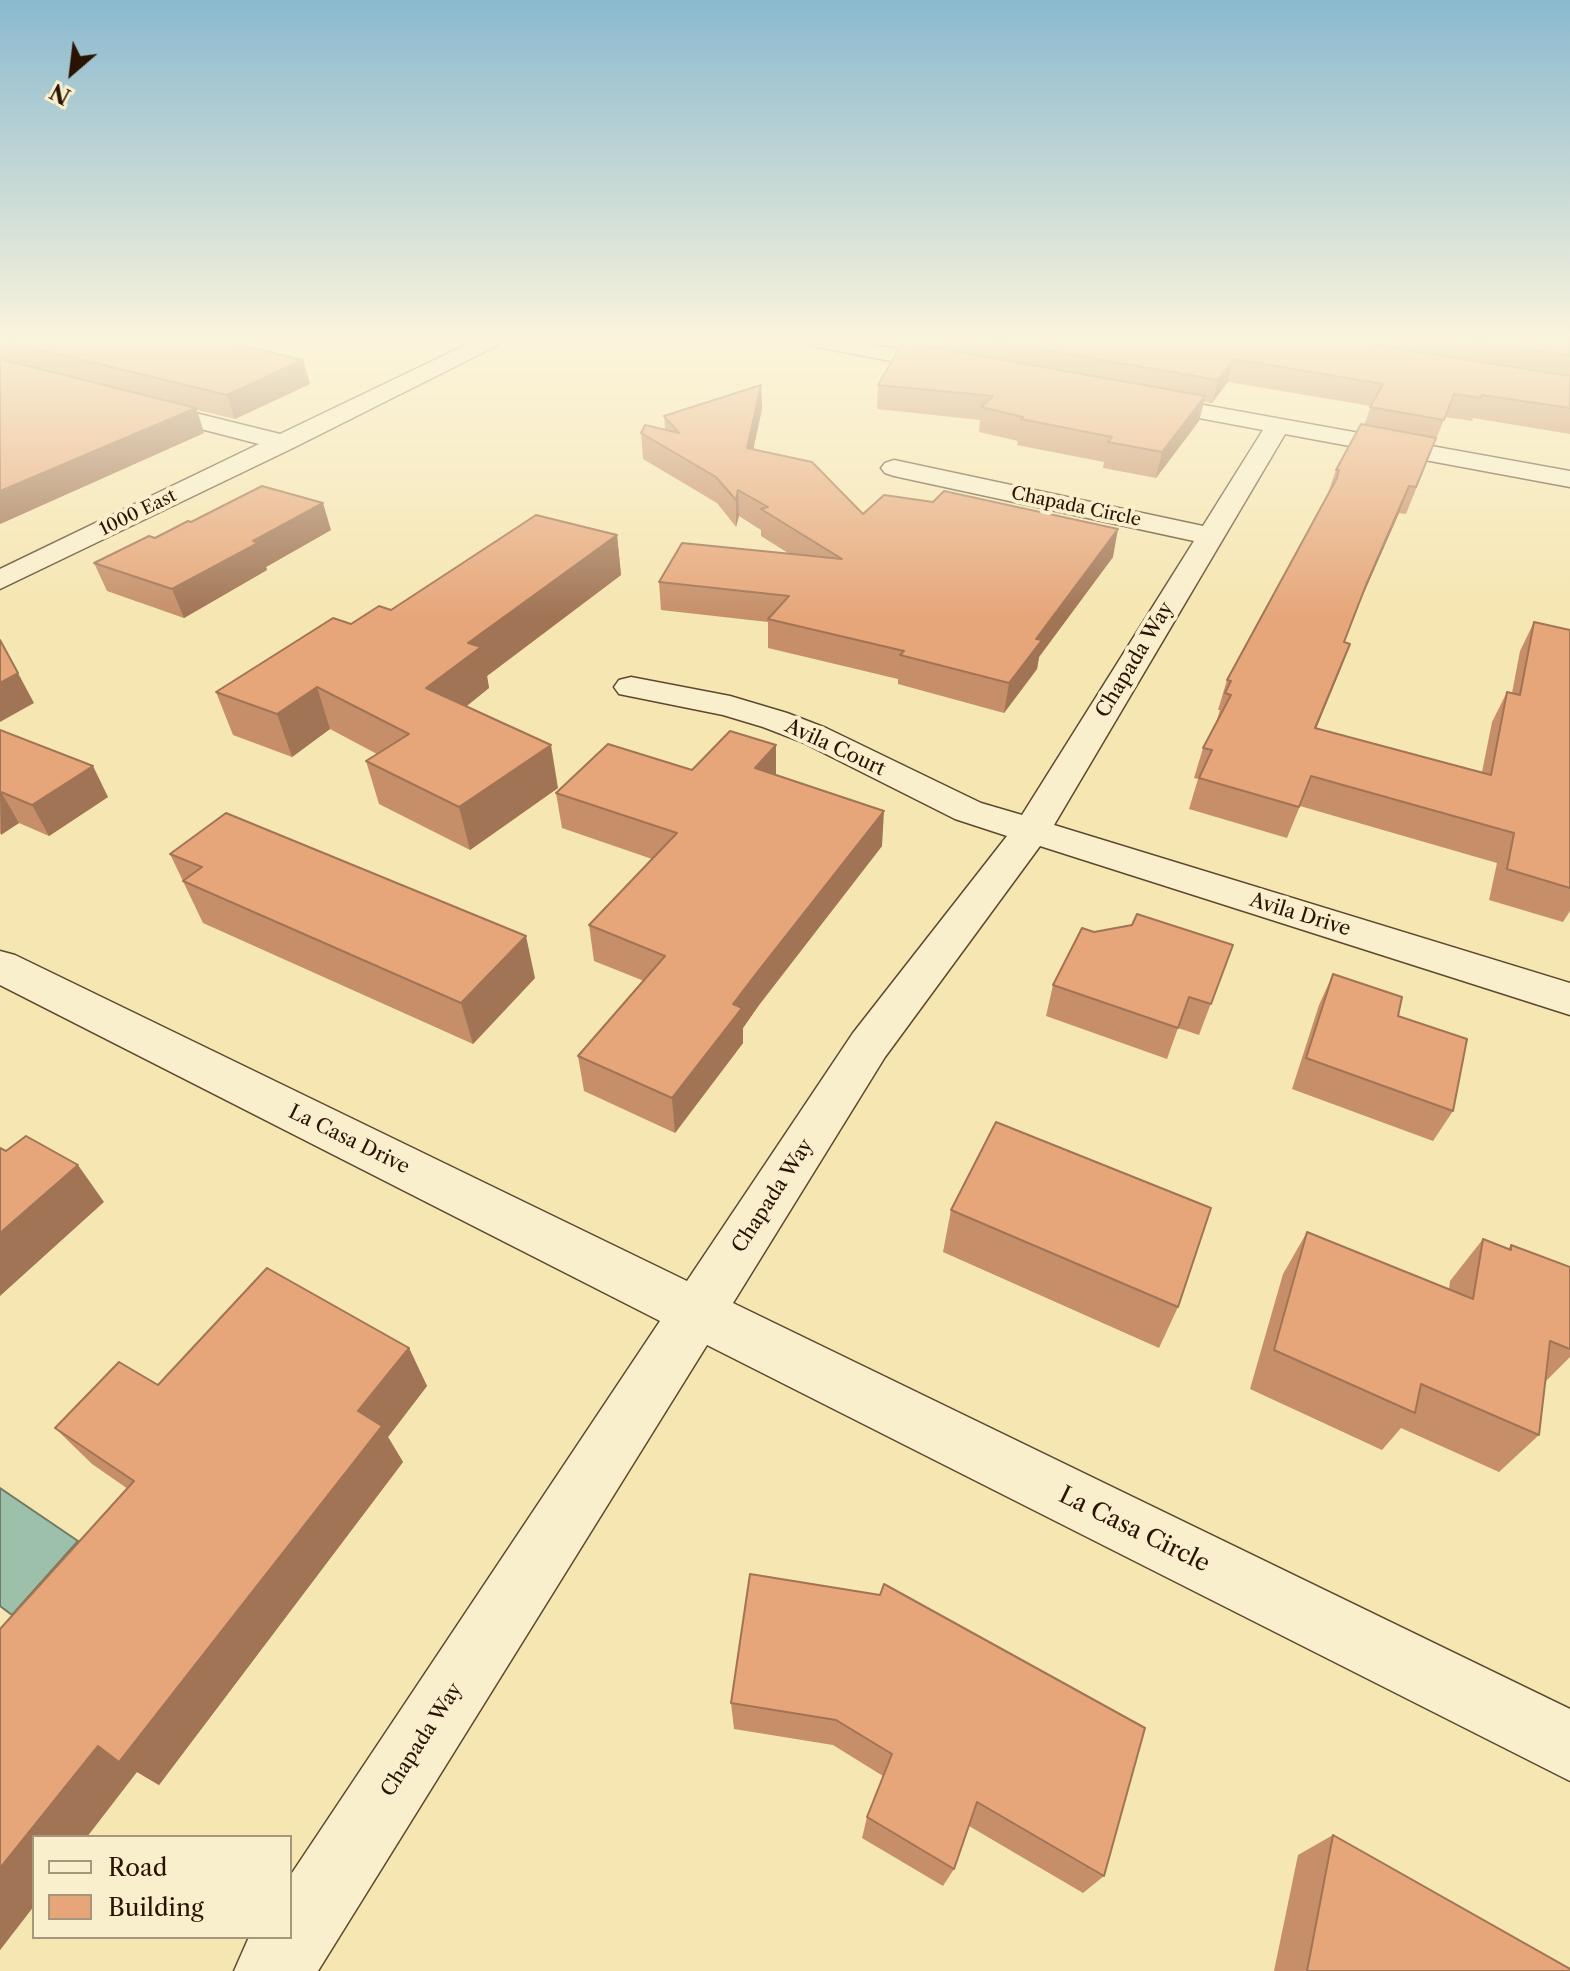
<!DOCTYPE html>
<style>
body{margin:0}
#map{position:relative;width:1570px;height:1971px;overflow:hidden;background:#f6e6b2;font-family:"Libre Caslon Text",serif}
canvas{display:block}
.legend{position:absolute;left:32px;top:1835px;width:260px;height:104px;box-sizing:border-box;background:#f9efcd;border:2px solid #a6977c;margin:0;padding:10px 14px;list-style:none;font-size:24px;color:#2a1302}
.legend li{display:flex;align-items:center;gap:16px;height:40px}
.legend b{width:40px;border:2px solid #a6977c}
.north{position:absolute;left:32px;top:32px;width:80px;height:80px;-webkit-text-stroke:6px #f9efcd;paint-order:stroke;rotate:208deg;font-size:22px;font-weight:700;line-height:32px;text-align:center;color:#2a1302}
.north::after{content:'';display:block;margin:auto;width:28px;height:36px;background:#2a1302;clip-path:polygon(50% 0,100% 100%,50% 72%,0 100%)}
</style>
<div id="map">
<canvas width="1570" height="1971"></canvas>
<ul class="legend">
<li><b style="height:10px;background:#f9efcd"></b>Road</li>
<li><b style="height:22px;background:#e6a67a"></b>Building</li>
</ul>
<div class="north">N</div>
</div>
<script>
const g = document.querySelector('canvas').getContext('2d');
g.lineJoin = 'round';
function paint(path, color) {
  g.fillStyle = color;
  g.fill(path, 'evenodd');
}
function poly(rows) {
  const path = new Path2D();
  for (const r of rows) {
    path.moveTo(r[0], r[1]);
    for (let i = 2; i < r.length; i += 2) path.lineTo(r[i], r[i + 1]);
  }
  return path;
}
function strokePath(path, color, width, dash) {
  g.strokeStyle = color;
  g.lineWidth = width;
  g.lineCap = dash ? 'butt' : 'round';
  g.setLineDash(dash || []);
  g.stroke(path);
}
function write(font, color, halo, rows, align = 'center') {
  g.font = font + ' "Libre Caslon Text",serif';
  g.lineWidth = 8;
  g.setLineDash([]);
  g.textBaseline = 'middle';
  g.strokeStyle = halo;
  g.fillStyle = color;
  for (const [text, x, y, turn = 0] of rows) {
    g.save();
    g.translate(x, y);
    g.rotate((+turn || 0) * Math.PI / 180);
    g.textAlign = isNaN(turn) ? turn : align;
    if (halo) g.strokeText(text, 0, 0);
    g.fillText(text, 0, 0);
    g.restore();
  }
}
const water = poly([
 [0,1488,78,1541,12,1615,0,1606,0,1488]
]);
const minor = poly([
 [474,341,502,341,498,345,293,448,0,589,0,569,259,444,135,412,131,407,135,402,143,400,280,434,474,341],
 [806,341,852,341,954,359,965,366,954,373,817,347,806,341],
 [1143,394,1570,471,1570,487,1285,434,1054,825,1570,983,1570,1015,1040,846,885,1057,733,1303,1570,1709,1570,1781,707,1345,318,1971,234,1971,249,1937,290,1937,290,1876,660,1321,0,985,0,951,15,955,687,1281,853,1033,1007,836,955,819,802,742,763,727,723,715,619,694,614,687,619,680,631,677,730,696,787,713,826,728,981,803,1022,815,1194,541,894,476,885,473,881,468,885,463,894,460,1203,526,1263,430,1135,406,1131,401,1135,396,1143,394]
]);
const wall = poly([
 [0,341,223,341,303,360,310,384,235,419,197,410,204,433,0,524],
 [935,341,1570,341,1570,434,1473,418,1472,421,1445,417,1406,514,1399,513,1355,613,1344,642,1350,644,1316,728,1482,772,1492,722,1507,692,1512,693,1520,651,1534,622,1570,630,1570,911,1563,922,1489,900,1497,863,1300,806,1287,838,1189,809,1198,779,1194,778,1203,748,1216,723,1220,710,1218,710,1227,680,1328,493,1336,470,1364,425,1371,406,1228,382,1212,403,1204,402,1199,421,1156,478,1103,468,1104,462,1017,445,1018,441,979,432,980,420,877,409,878,385,935,348],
 [761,385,762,409,753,449,863,514,1113,557,1039,657,1037,669,1004,713,898,684,898,679,768,648,768,622,661,610,659,582,788,553,761,536,761,530,739,516,736,527,717,503,643,459,641,433,665,430,664,416],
 [191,522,331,530,266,567,267,570,184,618,107,591,94,563],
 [617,535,621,575,487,676,489,688,467,706,558,788,470,850,379,804,366,761,377,754,330,729,292,757,233,735,216,692,351,624],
 [0,730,108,797,49,836,19,823,0,834],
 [692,770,776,775,882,846,759,1005,743,1028,743,1043,675,1133,584,1091,578,1056,644,981,594,961,589,925,652,859,562,828,556,793],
 [170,854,535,978,473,1044,203,923],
 [1094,932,1233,945,1199,1035,1178,1028,1167,1059,1046,1016,1053,985],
 [1333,974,1398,1016,1453,1111,1433,1141,1292,1089,1319,1005],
 [951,1210,1178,1307,1159,1348,943,1252],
 [1307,1232,1449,1289,1450,1281,1483,1239,1508,1249,1511,1245,1570,1267,1570,1357,1545,1382,1539,1435,1499,1472,1401,1428,1382,1450,1250,1389,1283,1274],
 [409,1348,427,1386,388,1437,403,1462,159,1785,137,1772,34,1837,34,1906,0,1950,0,1629,128,1489,92,1464,55,1428,158,1385],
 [750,1574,1104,1876,1083,1893,969,1826,954,1869,943,1886,862,1838,867,1817,883,1776,833,1745,734,1729,731,1703],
 [1333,1835,1570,1971,1274,1971,1298,1855]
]);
const shadedWall = poly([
 [1234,359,1228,382,1212,403,1218,380],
 [303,360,310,384,235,419,227,395],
 [761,385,762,409,748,474,747,448],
 [1205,396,1199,421,1156,478,1162,452],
 [196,408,204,433,0,524,0,491],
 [1409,486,1399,513,1355,613,1366,585],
 [738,490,739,516,736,527,736,500],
 [323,503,331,530,266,567,267,570,184,618,172,589,253,541],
 [1118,529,1113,557,1039,657,1037,669,1004,713,1009,683,1036,639],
 [617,535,621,575,487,676,489,688,436,730,426,688,468,643],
 [1350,644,1339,673,1304,758,1315,728],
 [18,673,34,703,0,722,0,683],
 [317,687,330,729,292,757,277,714],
 [551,745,558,788,470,850,459,807],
 [776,745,776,780,755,768],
 [93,766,108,797,49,836,32,805],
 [1,792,19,823,1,835,0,793],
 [884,811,882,846,759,1005,743,1028,743,1043,675,1133,672,1098,733,1004,759,970],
 [526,936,535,978,473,1044,461,1003],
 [78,1165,104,1202,0,1296,0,1233],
 [409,1348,427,1386,388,1437,403,1462,159,1785,137,1772,87,1837,34,1837,34,1906,0,1950,0,1868]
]);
const building = poly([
 [4,341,223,341,303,360,227,395,4,341],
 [992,341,1349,341,1570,376,1570,408,1482,395,1481,398,1454,394,1444,420,1370,407,1383,384,1234,359,1218,380,992,341],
 [1469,341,1570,341,1570,356,1469,341],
 [903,342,1205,396,1162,452,1108,442,1112,437,1021,419,1023,417,981,407,993,396,878,385,903,342],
 [0,359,196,408,0,491,0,359],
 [761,385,747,448,812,462,863,514,884,495,933,502,944,491,1118,529,1036,639,1042,640,1009,683,900,655,904,651,768,619,789,596,659,582,682,543,842,559,761,509,768,507,738,490,736,500,716,477,641,433,645,425,679,433,664,416,761,385],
 [1361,424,1436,438,1416,487,1409,486,1366,585,1344,642,1350,644,1315,728,1491,775,1507,692,1520,695,1534,622,1570,630,1570,888,1507,869,1514,833,1311,776,1299,807,1199,778,1212,750,1203,748,1231,695,1225,693,1231,681,1227,680,1337,478,1339,470,1336,470,1361,424],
 [262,486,323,503,253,541,258,543,172,589,94,563,149,536,155,538,188,521,191,522,262,486],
 [536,515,617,535,468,643,481,647,426,688,551,745,459,807,366,761,409,734,317,687,277,714,216,692,333,618,351,624,379,606,391,610,536,515],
 [0,640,18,673,0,683,0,640],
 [0,730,93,766,32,805,1,792,0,793,0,730],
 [730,731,776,745,755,768,884,811,759,970,733,1004,742,1008,672,1098,578,1056,665,956,589,925,677,833,556,793,608,744,692,770,730,731],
 [226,813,526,936,461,1003,183,881,202,867,170,854,226,813],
 [1137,914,1233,945,1211,1004,1189,997,1178,1028,1053,985,1082,928,1094,932,1132,925,1137,914],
 [1333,974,1402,997,1398,1016,1467,1039,1453,1111,1306,1058,1333,974],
 [996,1122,1211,1208,1178,1307,951,1210,996,1122],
 [26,1136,78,1165,0,1233,0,1148,6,1151,26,1136],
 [1307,1232,1473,1299,1483,1239,1511,1250,1511,1245,1570,1267,1570,1349,1550,1341,1539,1435,1421,1384,1415,1413,1274,1350,1307,1232],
 [267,1268,409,1348,358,1411,382,1426,119,1762,98,1746,0,1868,0,1629,134,1481,55,1428,119,1362,158,1385,267,1268],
 [750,1574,880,1595,884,1584,1145,1728,1104,1876,977,1802,954,1869,867,1817,892,1754,836,1720,731,1703,750,1574],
 [1333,1835,1570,1969,1570,1971,1307,1971,1333,1835]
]);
const farStreetnames = [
 ["Chapada Circle",1076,507,12],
 ["1000 East",138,513,-26]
];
const streetNames = [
 ["Chapada Way",1135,660,-59],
 ["Avila Court",835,748,25],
 ["Avila Drive",1300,915,17],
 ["La Casa Drive",349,1140,26],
 ["Chapada Way",773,1196,-57],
 ["Chapada Way",422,1740,-57]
];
const nearStreetnames = [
 ["La Casa Circle",1134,1530,26]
];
paint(water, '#9dc0aa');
strokePath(water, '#6f7b67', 2);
strokePath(minor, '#5d482e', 3);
paint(minor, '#f9efcd');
paint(wall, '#c68f69');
paint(shadedWall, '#a17455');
paint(building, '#e6a67a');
strokePath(building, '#a17455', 2);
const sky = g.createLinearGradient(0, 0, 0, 617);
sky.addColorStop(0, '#8ab9cf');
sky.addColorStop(0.55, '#fbf4dc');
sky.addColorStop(1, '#fbf4dc00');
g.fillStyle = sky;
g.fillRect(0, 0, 1570, 617);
write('18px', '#2a1302', '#f9efcd', farStreetnames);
write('20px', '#2a1302', '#f9efcd', streetNames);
write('24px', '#2a1302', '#f9efcd', nearStreetnames);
</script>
